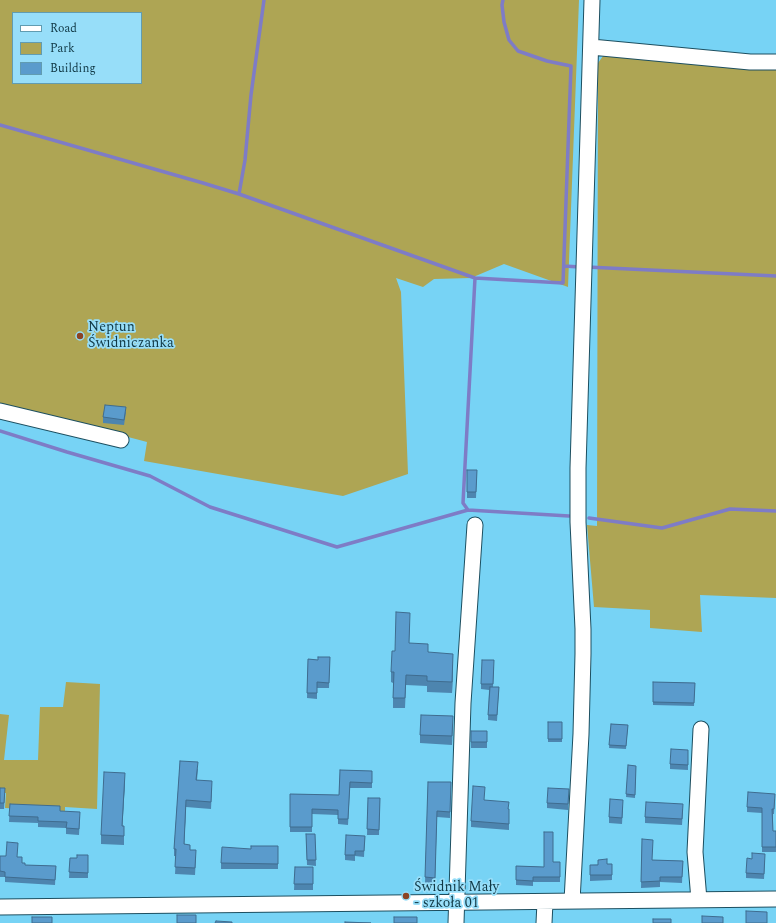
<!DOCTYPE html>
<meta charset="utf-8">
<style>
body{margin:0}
#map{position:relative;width:776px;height:923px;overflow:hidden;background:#77d3f5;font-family:Spectral,serif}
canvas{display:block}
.legend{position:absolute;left:12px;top:12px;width:130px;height:72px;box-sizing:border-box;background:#97def9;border:1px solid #619cb1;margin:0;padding:5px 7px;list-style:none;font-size:12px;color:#113946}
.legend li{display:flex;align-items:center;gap:8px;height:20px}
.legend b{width:20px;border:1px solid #619cb1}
</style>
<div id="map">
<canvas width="776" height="923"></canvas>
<ul class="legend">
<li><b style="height:5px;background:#fff"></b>Road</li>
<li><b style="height:11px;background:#aea554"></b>Park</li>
<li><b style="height:11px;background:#5a9bcc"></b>Building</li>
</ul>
</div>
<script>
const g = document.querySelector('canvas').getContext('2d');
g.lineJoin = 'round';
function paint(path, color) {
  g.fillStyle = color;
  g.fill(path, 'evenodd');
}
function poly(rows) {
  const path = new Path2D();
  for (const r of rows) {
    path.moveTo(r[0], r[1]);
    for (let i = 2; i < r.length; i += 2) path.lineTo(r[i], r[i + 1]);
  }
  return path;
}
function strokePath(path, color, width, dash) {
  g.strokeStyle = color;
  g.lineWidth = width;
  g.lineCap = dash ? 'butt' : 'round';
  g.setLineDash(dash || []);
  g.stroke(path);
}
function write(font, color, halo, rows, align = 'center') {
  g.font = font + ' Spectral,serif';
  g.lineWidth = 3.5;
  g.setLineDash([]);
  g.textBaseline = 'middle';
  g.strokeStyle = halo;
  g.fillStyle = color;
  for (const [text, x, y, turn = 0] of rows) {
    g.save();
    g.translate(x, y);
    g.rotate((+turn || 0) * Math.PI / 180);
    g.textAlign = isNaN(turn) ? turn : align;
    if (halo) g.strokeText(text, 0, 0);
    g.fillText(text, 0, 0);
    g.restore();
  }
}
const green = poly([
 [0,0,579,0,568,287,504,264,471,278,434,279,423,287,396,278,401,292,408,474,343,496,144,461,147,442,0,403],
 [13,13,141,13,141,83,13,83],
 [606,52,776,69,776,598,700,595,702,632,650,628,650,610,594,607,587,525,597,526,598,63],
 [66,682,100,684,97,809,65,807,65,811,5,808,6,793,0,793,0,714,9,715,4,760,38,760,40,707,63,707]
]);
const stream = poly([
 [0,125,203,183,239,194,475,278,563,283,571,66,547,61,518,51,509,40,504,22,502,5,503,0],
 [239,194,245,160,251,95,264,0],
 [564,266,580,267],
 [587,267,776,276],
 [0,431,67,452,150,476,210,507,337,547,468,510,463,503,475,278],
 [468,510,569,516],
 [589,518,662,528,730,509,776,511]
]);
const minor = poly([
 [591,47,750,62,776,62],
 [0,411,121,440],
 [699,900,695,852,701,729],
 [572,901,581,734,583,654,583,629,578,522,578,468,592,0],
 [0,907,776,899],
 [456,923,463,703,475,525],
 [544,923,545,902]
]);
const wall = poly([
 [126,412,124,425,103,423,103,417],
 [477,470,476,498,467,498,467,492],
 [410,623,409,643,453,665,452,693,427,692,427,686,406,685,405,708,393,708,393,683,391,682,391,672,395,651],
 [330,657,329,688,317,688,317,699,307,698,308,659,318,660],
 [494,666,493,687,499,687,497,721,488,720,489,690,481,689,481,684],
 [653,682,695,683,694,706,653,705],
 [548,722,562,722,562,742,548,742],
 [453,724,452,745,420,743,420,735],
 [611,724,628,725,626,749,609,748],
 [487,731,487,748,471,748,471,742],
 [688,750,688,770,670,769,670,764],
 [180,761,198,769,197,780,212,788,211,809,186,807,184,844,190,850,196,857,195,875,175,874,176,856,174,856,174,849],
 [628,765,636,766,635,798,626,797],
 [340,770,372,771,372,788,350,788,348,825,338,824,338,815,312,814,312,832,290,832,290,794,339,795],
 [125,781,122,826,124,834,124,845,101,844,101,835],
 [428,782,451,782,450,818,437,817,435,883,425,883],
 [0,788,5,794,4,809,0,809],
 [569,795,568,810,547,808,547,803],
 [368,798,380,798,379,835,367,835],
 [775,799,774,814,773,814,773,831,776,831,776,852,762,852,762,813,747,812,747,807],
 [10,804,60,811,80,817,79,835,66,834,66,828,38,827,38,823,9,822],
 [623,806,622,824,609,823,609,817],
 [508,809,509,809,509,830,471,827,471,821],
 [683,809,682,825,645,823,645,817],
 [306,834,315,834,316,866,307,865],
 [365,836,364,857,355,856,355,861,345,860,345,855],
 [642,839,652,860,683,861,682,883,660,882,660,887,641,888],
 [278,846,278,869,221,869,221,863,251,849],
 [88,855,88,878,69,878,70,858,77,858],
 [0,856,17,857,22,863,25,865,56,866,55,885,5,882,5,877,0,877],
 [765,860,764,879,746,878,746,873],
 [553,862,560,862,560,882,533,882,533,886,516,885,516,866,544,867],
 [612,864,612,880,590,881,590,865],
 [295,867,313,867,313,890,294,890]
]);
const shadedWall = poly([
 [453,654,453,665,452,693,452,682],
 [125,773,125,781,122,834,122,826],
 [186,800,186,807,184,851,184,844]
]);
const building = poly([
 [105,405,126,407,124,420,103,417,105,405],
 [467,470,477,470,476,492,467,492,467,470],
 [396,612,410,613,409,643,428,644,428,652,453,654,452,682,427,681,427,676,406,675,405,698,393,698,394,672,391,672,392,651,395,651,396,612],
 [318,657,330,657,329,683,317,682,317,693,307,693,308,659,318,660,318,657],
 [482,660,494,660,493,684,481,684,482,660],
 [653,682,695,683,694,703,653,702,653,682],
 [490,687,499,687,497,715,488,715,490,687],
 [421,715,453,716,452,736,420,735,421,715],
 [548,722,562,722,562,739,548,739,548,722],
 [611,724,628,725,626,746,609,745,611,724],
 [471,731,487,731,487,742,471,742,471,731],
 [671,749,688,750,688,765,670,764,671,749],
 [180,761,198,762,196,780,212,781,211,802,186,800,184,844,190,845,190,850,196,850,195,868,175,867,176,849,174,849,180,761],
 [628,765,636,766,635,795,626,794,628,765],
 [340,770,372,771,372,783,350,782,348,819,338,819,338,810,312,809,312,827,290,827,290,794,339,795,340,770],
 [104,772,125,773,122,826,124,826,124,836,101,835,104,772],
 [428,782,451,782,450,812,437,811,435,878,425,877,428,782],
 [473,786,485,787,484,800,509,802,508,809,509,809,509,824,471,821,473,786],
 [0,788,5,788,4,803,0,803,0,788],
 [548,788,569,789,568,804,547,803,548,788],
 [748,792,775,794,774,809,772,809,773,831,776,831,776,847,762,847,762,808,747,807,748,792],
 [368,798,380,798,379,830,367,829,368,798],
 [610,799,623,800,622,818,609,817,610,799],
 [646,802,683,804,682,819,645,817,646,802],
 [10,804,60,806,60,811,80,812,79,829,66,828,67,822,38,821,38,817,9,816,10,804],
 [544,832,553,832,553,862,560,862,560,877,533,877,533,881,516,880,516,866,544,867,544,832],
 [306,834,315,834,316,860,307,860,306,834],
 [346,835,365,836,364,851,355,851,355,855,345,855,346,835],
 [642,839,653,840,652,860,683,861,682,877,660,877,660,881,641,882,642,839],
 [7,842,18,843,17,857,22,857,22,863,25,863,25,865,56,866,55,880,5,877,5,872,0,871,0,856,6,856,7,842],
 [251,846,278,846,278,864,221,863,222,847,251,849,251,846],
 [752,853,765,854,764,874,746,873,747,858,752,859,752,853],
 [77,855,88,855,88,873,69,872,70,858,77,858,77,855],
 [607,859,607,864,612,864,612,875,590,875,590,865,598,865,598,860,607,859],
 [295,867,313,867,313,884,294,884,295,867],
 [746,911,767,912,767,923,746,923,746,911],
 [177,915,196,915,196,923,177,923,177,915],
 [702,916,723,917,723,923,702,923,702,916],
 [32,917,52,917,52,923,32,923,32,917],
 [394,917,417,917,417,923,394,923,394,917],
 [653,919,671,919,671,923,653,923,653,919],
 [216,921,232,922,232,923,215,923,216,921],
 [345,922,371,923,345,923,345,922]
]);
const markers = [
 [80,336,4,"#8c4424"],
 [406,896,4,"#8c4424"]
];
const poiNames = [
 ["Neptun",88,328],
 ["Świdniczanka",88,344],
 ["Świdnik Mały",414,888],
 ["- szkoła 01",414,904]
];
paint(green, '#aea554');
strokePath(stream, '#7e7cc6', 3.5);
strokePath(minor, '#1d4f60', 17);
strokePath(minor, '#fff', 15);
paint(wall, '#4d85af');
paint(shadedWall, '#3f6c8f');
paint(building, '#5a9bcc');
strokePath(building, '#3f6c8f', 1);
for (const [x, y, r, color] of markers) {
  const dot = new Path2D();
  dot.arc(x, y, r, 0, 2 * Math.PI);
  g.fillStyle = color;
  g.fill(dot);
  strokePath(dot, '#97def9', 1.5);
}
write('14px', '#113946', '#97def9', poiNames, 'left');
</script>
